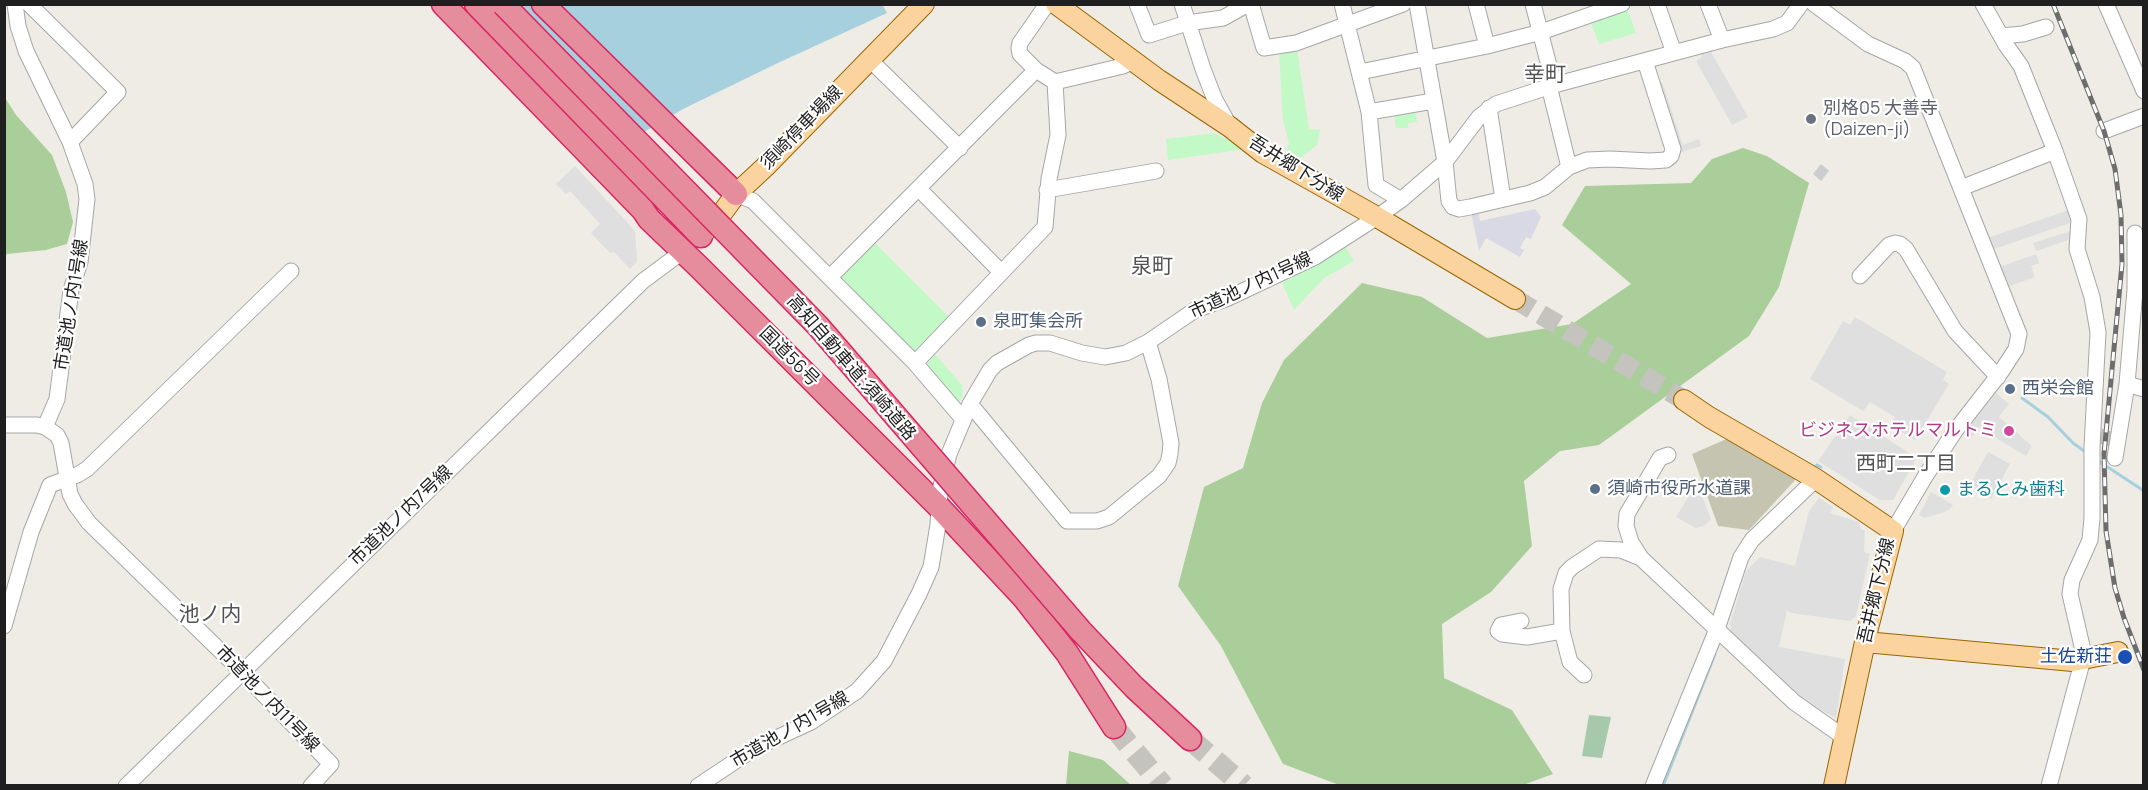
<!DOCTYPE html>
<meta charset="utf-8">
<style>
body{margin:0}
#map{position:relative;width:2148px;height:790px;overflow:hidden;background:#efece5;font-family:Manrope,sans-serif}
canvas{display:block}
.frame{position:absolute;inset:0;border:6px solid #1f1f1f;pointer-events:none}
</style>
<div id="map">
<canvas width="2148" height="790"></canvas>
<div class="frame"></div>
</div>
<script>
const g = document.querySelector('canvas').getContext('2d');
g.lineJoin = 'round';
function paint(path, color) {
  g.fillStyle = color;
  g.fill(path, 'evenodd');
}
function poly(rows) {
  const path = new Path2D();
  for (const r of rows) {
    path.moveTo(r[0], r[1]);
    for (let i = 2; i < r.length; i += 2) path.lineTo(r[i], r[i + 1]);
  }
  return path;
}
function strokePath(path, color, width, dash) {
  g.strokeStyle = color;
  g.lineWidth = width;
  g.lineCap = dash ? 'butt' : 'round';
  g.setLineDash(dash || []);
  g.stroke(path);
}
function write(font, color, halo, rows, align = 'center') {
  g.font = font + ' Manrope,"Noto Sans JP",sans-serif';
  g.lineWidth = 4.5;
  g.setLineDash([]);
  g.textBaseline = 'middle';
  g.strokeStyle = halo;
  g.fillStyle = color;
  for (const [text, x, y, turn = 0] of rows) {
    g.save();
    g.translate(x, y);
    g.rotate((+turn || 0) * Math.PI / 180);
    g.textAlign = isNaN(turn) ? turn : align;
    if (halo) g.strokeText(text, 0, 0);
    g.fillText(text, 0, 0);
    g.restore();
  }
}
const religious = poly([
 [1821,164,1829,171,1821,181,1813,174]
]);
const construction = poly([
 [1729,438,1797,478,1749,530,1718,526,1692,454]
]);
const forest = poly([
 [4,96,16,115,52,155,66,192,73,222,67,244,46,250,7,254,5,257],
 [1743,148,1767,156,1809,183,1779,287,1749,336,1599,445,1560,451,1524,481,1532,546,1491,592,1442,624,1444,678,1512,710,1553,774,1523,785,1342,786,1283,764,1221,646,1178,586,1204,487,1243,468,1262,403,1284,360,1362,283,1422,297,1487,338,1572,324,1631,284,1562,225,1585,186,1691,183,1712,159],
 [1069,751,1103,760,1131,785,1066,785]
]);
const cemetery = poly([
 [1589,715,1611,717,1602,758,1582,756]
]);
const park = poly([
 [1627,8,1636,33,1599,44,1590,21],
 [1297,50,1309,129,1320,130,1317,145,1300,158,1286,149,1289,144,1283,120,1279,53],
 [1415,109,1417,122,1408,123,1408,128,1396,128,1394,112],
 [1214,133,1246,149,1168,160,1166,139],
 [875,243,950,318,925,343,962,385,963,395,959,403,840,275],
 [1344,245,1354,261,1324,278,1294,310,1282,283,1317,264]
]);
const parking = poly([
 [1710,50,1748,117,1732,125,1696,61,1702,57,1700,53],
 [1662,82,1683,145,1699,139,1701,146,1679,153,1656,84],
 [575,166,635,231,637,262,630,269,614,252,610,253,591,233,600,224,570,191,566,194,556,184],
 [2069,210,2073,222,1991,250,1987,238],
 [2074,230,2074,238,2036,251,2033,243],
 [2036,254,2039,263,2031,266,2035,277,2004,288,1997,268],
 [1855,317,1947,372,1943,380,1949,384,1915,440,1890,425,1895,417,1870,402,1863,411,1810,379,1843,321,1850,325],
 [1996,393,2009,404,1999,417,2032,446,2026,456,1978,427,1971,438,1964,434],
 [1850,415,1917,458,1893,500,1880,500,1818,461],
 [1988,452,2010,464,1991,499,1969,486],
 [1697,483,1711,519,1705,525,1696,528,1676,517],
 [1931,492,1953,505,1950,509,1942,513,1924,518,1919,515],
 [1819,498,1833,507,1830,513,1859,522,1861,529,1865,531,1864,552,1870,554,1856,616,1850,621,1791,613,1787,610,1779,647,1845,659,1836,718,1798,698,1732,636,1730,624,1746,571,1760,557,1795,566,1809,511]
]);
const plaza = poly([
 [1535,209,1541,217,1531,239,1526,237,1520,248,1524,250,1520,257,1486,238,1479,251,1471,212,1478,211,1480,221]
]);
const water = poly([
 [882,4,887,13,780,62,683,109,620,146,468,5]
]);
const stream = poly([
 [2022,398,2048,417,2073,443,2087,453],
 [2097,460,2144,491],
 [1814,469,1817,465,1821,467],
 [1663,786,1715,654]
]);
const minorTunnel = poly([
 [2100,436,2111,439]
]);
const majorTunnel = poly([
 [1515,299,1684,400]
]);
const highwayTunnel = poly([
 [1114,727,1163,786],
 [1190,739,1244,786]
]);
const minor = poly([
 [15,4,18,26,26,51,70,142,85,184,87,199,80,262,71,290,57,399,45,427],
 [29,4,118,92,70,142],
 [1137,4,1149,35,1187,23,1223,18,1248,4],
 [1182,4,1203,69,1215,100,1230,127],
 [1251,4,1264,48,1296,43,1403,4],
 [1342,4,1369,112,1376,185,1401,200],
 [1417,4,1445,162,1449,201,1453,207,1459,209,1470,207,1530,193,1545,187,1569,167,1549,86],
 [1476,4,1487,46],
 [1533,4,1554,85],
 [1657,4,1674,53],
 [1708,4,1722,40],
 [1814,4,1868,44,1905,61,1913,68,2019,334,2016,349,2001,372,1955,431,1926,475,1893,531],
 [1983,4,2006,45,2021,66,2055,151,2079,219,2077,249,2092,297,2098,332,2092,447,2092,518,2090,540,2072,580,2070,594,2082,646,2083,659,2049,786],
 [2106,4,2144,91],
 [2001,36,2023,34,2046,27],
 [869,59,960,148],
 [1360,72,1487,46,1541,32,1622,4],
 [1055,82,1123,66,1134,61],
 [1489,108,1503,199],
 [1369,112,1433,101],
 [2104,131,2144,116],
 [1569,167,1587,160,1610,159,1650,161,1666,160,1671,156,1673,149,1645,61],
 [1961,188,2055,151],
 [919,189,1001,272],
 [1047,190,1156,171],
 [736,194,753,201,915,363,963,419],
 [1860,276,1889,245,1895,243,1900,244,1906,249,1955,331,1998,377],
 [830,277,1036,70],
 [915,363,1045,227,1049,179,1058,135,1055,82,1036,70,1020,54,1019,48,1020,43,1045,7,1050,4],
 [2127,384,2144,389],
 [970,404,1067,521,1097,521,1109,517,1159,476,1168,463,1170,454,1171,443,1159,379,1148,342],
 [4,425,37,425,45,427,57,435,61,443,70,494,75,504,89,523,242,672,331,764,311,786],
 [1668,455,1660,458,1627,514,1626,526,1631,542,1641,558,1794,702,1845,738],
 [2115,458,2127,384,2135,290,2135,233],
 [1521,621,1501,625,1498,631,1502,634,1527,637,1562,631],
 [4,626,31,532,50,485,77,475,87,469,291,271],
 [1584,675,1570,662,1562,631,1561,589,1566,573,1572,567,1599,549,1621,550,1641,558],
 [126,786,643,281,682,252],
 [698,786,755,748,811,722,857,691,884,661,919,594,931,567,938,525,940,490,949,454,970,404,990,370,997,363,1029,345,1036,343,1050,343,1082,353,1105,357,1126,353,1148,342,1195,310,1226,299,1315,257,1377,217,1401,200,1445,162,1479,117,1496,104,1554,85,1722,40,1773,29,1787,23,1801,4],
 [1653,786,1717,629,1741,557,1752,540,1816,479]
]);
const major = poly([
 [1056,4,1159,80,1230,127,1263,153,1377,217,1515,299],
 [706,230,717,220,736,194,765,167,924,4],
 [1684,400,1709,417,1816,479,1893,531,1868,628,1834,786],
 [1865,642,2073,661,2118,652]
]);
const highway = poly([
 [443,4,643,210,649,219,699,267,939,507,1024,598,1067,653,1114,727],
 [476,4,701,236],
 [543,4,736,194],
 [1080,630,1134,687,1190,739]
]);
const rail = poly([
 [2053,4,2104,131,2115,169,2121,215,2122,264,2104,454,2106,531,2115,588,2124,618,2144,670]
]);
const highwayBridge = poly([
 [503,4,818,326,1080,630]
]);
const markers = [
 [1811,119,6,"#6b7280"],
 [981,322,6,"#5c6f8a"],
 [2010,389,6,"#5c6f8a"],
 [2009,431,6,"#d1479c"],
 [1595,489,6,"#5c6f8a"],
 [1945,490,6,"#0f9aa8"],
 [2125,657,8,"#1a4fb4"]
];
const worshipNames = [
 ["別格05 大善寺",1823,109],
 ["(Daizen-ji)",1823,130]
];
const streetNames = [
 ["須崎停車場線",802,128,-46],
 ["吾井郷下分線",1296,169,32],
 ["市道池ノ内1号線",1251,286,-25],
 ["市道池ノ内1号線",72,305,-81],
 ["国道56号",789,357,45],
 ["高知自動車道;須崎道路",851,368,49],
 ["市道池ノ内7号線",401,516,-44],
 ["吾井郷下分線",1877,591,-77],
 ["市道池ノ内11号線",267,699,46],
 ["市道池ノ内1号線",790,730,-30]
];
const serviceNames = [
 ["泉町集会所",993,322],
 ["西栄会館",2022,389],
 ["須崎市役所水道課",1607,489]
];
const hotelNames = [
 ["ビジネスホテルマルトミ",1997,431]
];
const cultureNames = [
 ["まるとみ歯科",1957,490]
];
const transitNames = [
 ["土佐新荘",2112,657]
];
const neighbourhoodNames = [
 ["西町二丁目",1906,464]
];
const quarterNames = [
 ["幸町",1545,75],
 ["泉町",1152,267],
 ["池ノ内",210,615]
];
paint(religious, '#cdcdcd');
paint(construction, '#c4c4b0');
paint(forest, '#a9ce9a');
paint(cemetery, '#a6c8ab');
paint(park, '#c2f9c7');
paint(parking, '#dfdfdf');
paint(plaza, '#d9d9e5');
paint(water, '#a6d0dd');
strokePath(stream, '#a6d0dd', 3);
strokePath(minorTunnel, '#c5c3bd', 15, [15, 8]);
strokePath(majorTunnel, '#c5c3bd', 20, [20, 10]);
strokePath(highwayTunnel, '#c5c3bd', 22, [22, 11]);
strokePath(minor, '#a6a6a6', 17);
strokePath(major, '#986702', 22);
strokePath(highway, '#d92663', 25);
strokePath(minor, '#fff', 15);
strokePath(major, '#fbd39e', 20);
strokePath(highway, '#e68d9d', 22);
strokePath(rail, '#6d6d6d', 5);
strokePath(rail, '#fff', 3, [9]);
strokePath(highwayBridge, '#d92663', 25, []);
strokePath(highwayBridge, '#e68d9d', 22);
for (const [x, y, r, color] of markers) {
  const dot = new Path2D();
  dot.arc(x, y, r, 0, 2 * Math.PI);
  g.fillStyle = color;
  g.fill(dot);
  strokePath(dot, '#fff', 2);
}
write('18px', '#5b616d', '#fff', worshipNames, 'left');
write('18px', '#1f1f1f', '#fff', streetNames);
write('18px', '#4e5e75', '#fff', serviceNames, 'left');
write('18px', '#b23c85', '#fff', hotelNames, 'right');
write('18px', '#0d838f', '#fff', cultureNames, 'left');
write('18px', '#164399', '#fff', transitNames, 'right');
write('20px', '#525252', '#fff', neighbourhoodNames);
write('21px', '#525252', '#fff', quarterNames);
</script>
